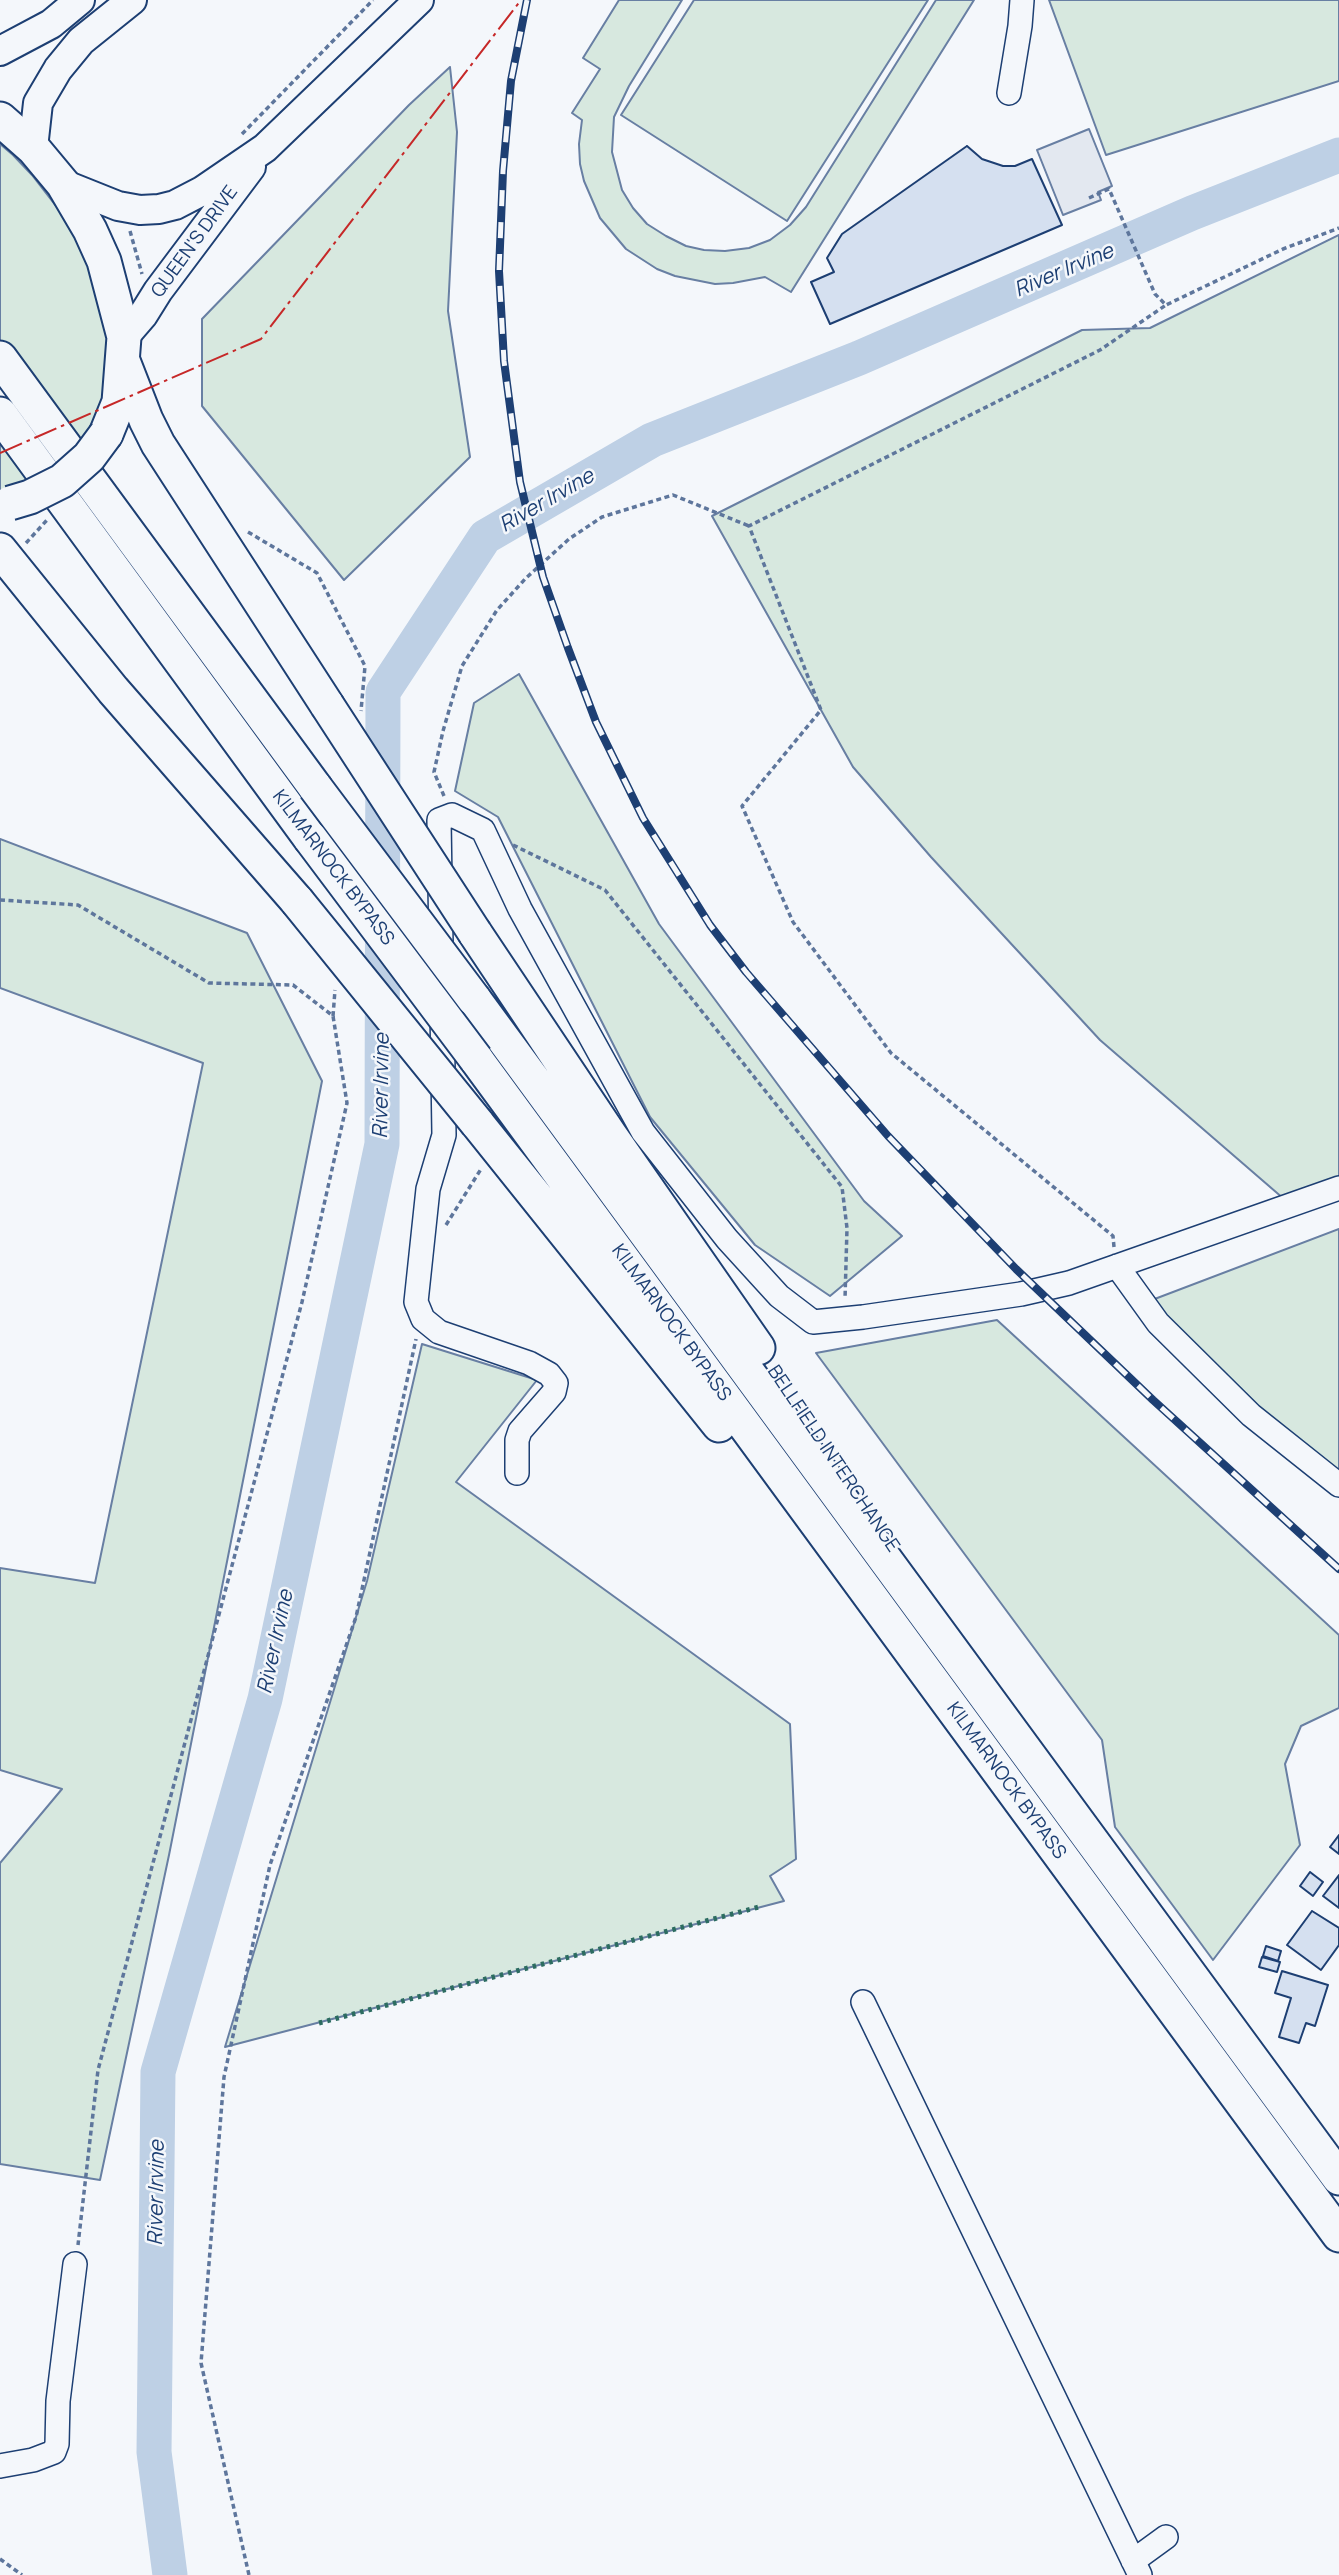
<!DOCTYPE html>
<style>
body{margin:0}
canvas{display:block;background:#f4f7fb}
</style>
<canvas width="1339" height="2575"></canvas>
<script>
const g = document.querySelector('canvas').getContext('2d');
g.lineJoin = 'round';
function paint(path, color) {
  g.fillStyle = color;
  g.fill(path, 'evenodd');
}
function poly(rows) {
  const path = new Path2D();
  for (const r of rows) {
    path.moveTo(r[0], r[1]);
    for (let i = 2; i < r.length; i += 2) path.lineTo(r[i], r[i + 1]);
  }
  return path;
}
function strokePath(path, color, width, dash) {
  g.strokeStyle = color;
  g.lineWidth = width;
  g.lineCap = dash ? 'butt' : 'round';
  g.setLineDash(dash || []);
  g.stroke(path);
}
function write(font, color, halo, rows, align = 'center') {
  g.font = font + ' Manrope,sans-serif';
  g.lineWidth = 5;
  g.setLineDash([]);
  g.textBaseline = 'middle';
  g.strokeStyle = halo;
  g.fillStyle = color;
  for (const [text, x, y, turn = 0] of rows) {
    g.save();
    g.translate(x, y);
    g.rotate((+turn || 0) * Math.PI / 180);
    g.textAlign = isNaN(turn) ? turn : align;
    if (halo) g.strokeText(text, 0, 0);
    g.fillText(text, 0, 0);
    g.restore();
  }
}
const green = poly([
 [619,0,682,0,629,86,614,117,612,152,622,190,633,208,647,224,666,236,686,246,704,250,725,251,749,248,770,240,790,225,806,207,936,0,974,0,791,292,765,277,733,283,715,284,675,276,657,269,626,249,600,218,584,181,580,164,579,144,582,120,572,113,600,69,583,58,619,0],
 [694,0,928,0,787,221,621,115,694,0],
 [1049,0,1339,0,1339,81,1106,155,1049,0],
 [450,67,457,132,448,311,470,457,344,580,202,406,202,319,409,105,450,67],
 [0,144,13,155,32,175,73,228,103,292,113,352,100,417,81,446,0,340,0,144],
 [1339,235,1339,1177,1284,1199,1100,1040,931,857,853,767,712,516,1082,330,1150,328,1339,235],
 [0,438,33,483,0,493,0,438],
 [519,674,659,924,864,1201,902,1236,830,1296,755,1245,650,1117,498,817,455,791,474,703,519,674],
 [0,839,247,933,322,1081,169,1855,100,2180,0,2164,0,1863,62,1789,0,1770,0,1568,95,1583,203,1063,0,988,0,839],
 [1339,1229,1339,1473,1316,1459,1218,1372,1152,1300,1339,1229],
 [997,1320,1339,1635,1339,1708,1301,1726,1285,1764,1300,1845,1213,1960,1115,1827,1102,1740,816,1353,997,1320],
 [422,1344,537,1380,456,1482,790,1724,796,1859,770,1876,784,1901,225,2047,367,1581,422,1344]
]);
const parking = poly([
 [1089,129,1112,186,1098,192,1101,200,1063,215,1037,150,1089,129]
]);
const river = poly([
 [170,2575,154,2452,158,2072,265,1699,382,1144,383,692,485,537,652,440,859,358,1192,213,1339,155]
]);
const building = poly([
 [967,146,982,159,1003,166,1015,166,1032,159,1062,225,830,324,811,282,834,272,827,258,842,234,967,146],
 [1339,1835,1339,1854,1330,1847,1339,1835],
 [1310,1872,1323,1882,1313,1896,1300,1886,1310,1872],
 [1339,1875,1339,1908,1323,1896,1339,1875],
 [1312,1911,1339,1928,1339,1945,1321,1970,1287,1945,1312,1911],
 [1266,1946,1281,1951,1278,1961,1263,1956,1266,1946],
 [1262,1957,1280,1962,1277,1972,1259,1967,1262,1957],
 [1282,1971,1328,1985,1315,2026,1306,2023,1299,2043,1279,2037,1291,1998,1275,1993,1282,1971]
]);
const path = poly([
 [242,134,373,0],
 [1089,198,1109,189,1155,294,1166,305,1283,249,1339,228],
 [130,231,142,274],
 [248,532,317,573,365,666,361,711],
 [26,543,47,520],
 [444,796,434,772,443,731,462,666,497,610,526,578,569,539,602,517,673,495,749,526],
 [513,845,605,890,842,1187,847,1228,845,1299],
 [0,900,78,905,209,983,293,985,333,1016,347,1103,302,1302,98,2070,78,2245],
 [333,1016,335,990],
 [446,1225,481,1169],
 [1114,1247,1113,1236,891,1053,793,922,742,806,821,710,749,526,1100,350,1166,305],
 [0,2559,22,2575],
 [249,2575,201,2363,224,2077,270,1865,356,1617,416,1339]
]);
const minor = poly([
 [1009,93,1020,26,1022,0],
 [1117,1266,1158,1323,1251,1415,1339,1485],
 [517,1473,517,1440,520,1431,554,1392,556,1383,549,1374,529,1363,439,1332,423,1319,416,1302,428,1189,444,1135,439,820,452,815,483,830,520,909,643,1132,727,1239,779,1296,813,1322,863,1317,1021,1294,1069,1283,1339,1188],
 [863,2002,1140,2575],
 [0,2466,33,2460,54,2452,57,2444,58,2401,75,2264],
 [1133,2561,1166,2537]
]);
const major = poly([
 [0,51,51,24,80,0],
 [33,148,38,103,58,69,81,41,132,0],
 [63,184,118,206,140,210,159,209,175,205,202,191,265,148,419,0],
 [124,337,143,315,158,291,251,167]
]);
const highway = poly([
 [0,119,33,148,63,184,90,230,104,261,124,337,119,402,106,434],
 [0,358,315,787],
 [123,361,146,420,158,444,327,705],
 [0,414,310,838],
 [0,550,113,690,297,901],
 [475,933,610,1135,758,1348],
 [474,999,1339,2178],
 [476,1059,1339,2235],
 [477,1123,719,1425]
]);
const rail = poly([
 [527,0,511,81,503,171,499,271,504,361,520,482,543,577,568,648,596,722,643,818,710,925,746,972,888,1136,1016,1269,1153,1400,1339,1569]
]);
const highwayBridge = poly([
 [10,503,30,497,62,481,89,457,106,434],
 [327,705,475,933],
 [315,787,474,999],
 [310,838,476,1059],
 [297,901,477,1123]
]);
const hedge = poly([
 [319,2023,759,1907]
]);
const power = poly([
 [0,453,261,339,521,0]
]);
const streetNames = [
 ["QUEEN'S DRIVE",195,242,-54],
 ["KILMARNOCK BYPASS",333,868,53],
 ["KILMARNOCK BYPASS",671,1323,54],
 ["BELLFIELD INTERCHANGE",833,1459,56],
 ["KILMARNOCK BYPASS",1006,1781,54]
];
const waterNames = [
 ["River Irvine",1064,271,-23],
 ["River Irvine",547,501,-30],
 ["River Irvine",382,1086,-89],
 ["River Irvine",276,1642,-78],
 ["River Irvine",157,2193,-89]
];
paint(green, '#d7e8df');
strokePath(green, '#687fa3', 2);
paint(parking, '#e3e8f0');
strokePath(parking, '#687fa3', 2);
strokePath(river, '#bed0e5', 35);
paint(building, '#d5e0f0');
strokePath(building, '#1d3f73', 2);
strokePath(minor, '#1d3f73', 26);
strokePath(major, '#1d3f73', 32);
strokePath(highway, '#1d3f73', 37);
strokePath(path, '#5e769c', 3.5, [5, 3.5]);
strokePath(minor, '#f4f7fb', 23);
strokePath(major, '#f4f7fb', 28);
strokePath(highway, '#f4f7fb', 33);
strokePath(rail, '#1d3f73', 8);
strokePath(rail, '#f4f7fb', 5, [16]);
strokePath(highwayBridge, '#1d3f73', 37, []);
strokePath(highwayBridge, '#f4f7fb', 33);
strokePath(hedge, '#2c6c60', 5, [3.5, 5]);
strokePath(power, '#c62828', 2, [24, 5, 3.5, 5]);
write('19px', '#1d3f73', '#f4f7fb', streetNames);
write('italic 21px', '#1d3f73', '#f4f7fb', waterNames);
</script>
